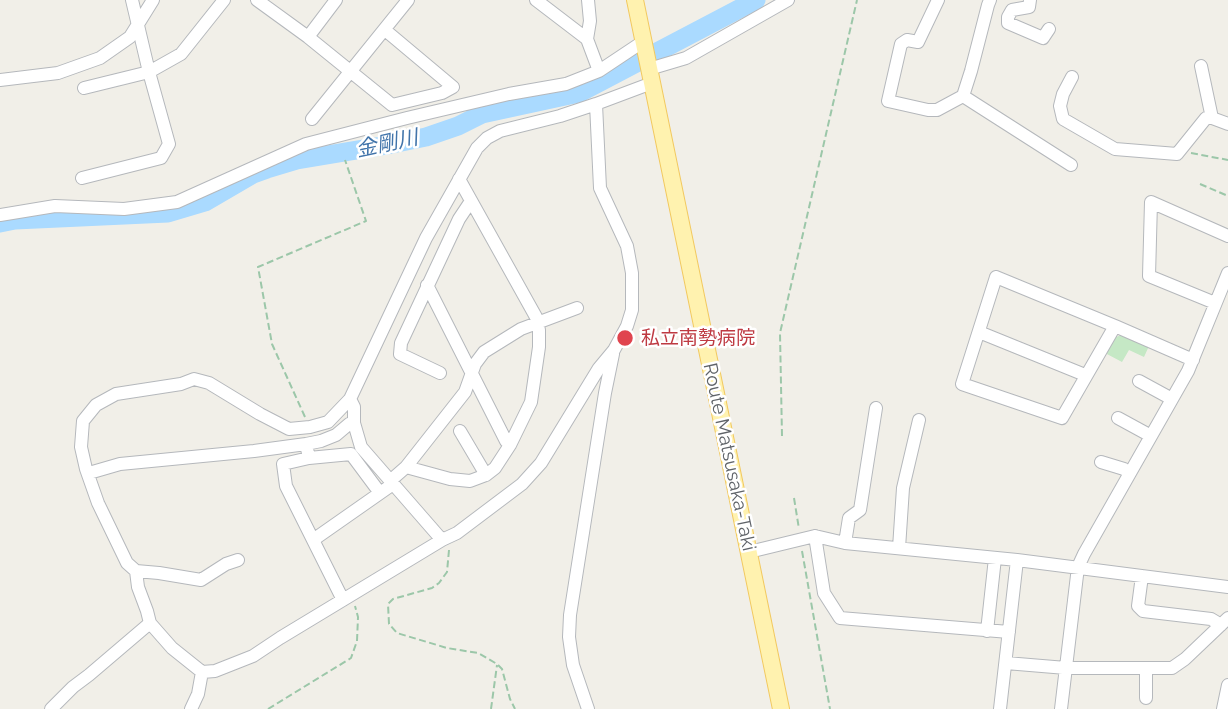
<!DOCTYPE html>
<meta charset="utf-8">
<style>
body{margin:0}
canvas{display:block;background:#f1efe8}
</style>
<canvas width="1228" height="709"></canvas>
<script>
const g = document.querySelector('canvas').getContext('2d');
g.lineJoin = 'round';
function paint(path, color) {
  g.fillStyle = color;
  g.fill(path, 'evenodd');
}
function poly(rows) {
  const path = new Path2D();
  for (const r of rows) {
    path.moveTo(r[0], r[1]);
    for (let i = 2; i < r.length; i += 2) path.lineTo(r[i], r[i + 1]);
  }
  return path;
}
function strokePath(path, color, width, dash) {
  g.strokeStyle = color;
  g.lineWidth = width;
  g.lineCap = dash ? 'butt' : 'round';
  g.setLineDash(dash || []);
  g.stroke(path);
}
function write(font, color, halo, rows, align = 'center') {
  g.font = font + ' Raleway,"Noto Sans JP",sans-serif';
  g.lineWidth = 5;
  g.setLineDash([]);
  g.textBaseline = 'middle';
  g.strokeStyle = halo;
  g.fillStyle = color;
  for (const [text, x, y, turn = 0] of rows) {
    g.save();
    g.translate(x, y);
    g.rotate((+turn || 0) * Math.PI / 180);
    g.textAlign = isNaN(turn) ? turn : align;
    if (halo) g.strokeText(text, 0, 0);
    g.fillText(text, 0, 0);
    g.restore();
  }
}
const green = poly([
 [1123,334,1149,346,1144,357,1129,350,1122,362,1105,353,1112,339]
]);
const river = poly([
 [0,223,15,220,168,213,205,202,253,174,267,169,297,160,387,145,426,137,458,126,482,114,579,93,756,0]
]);
const path = poly([
 [1191,153,1228,160],
 [1200,184,1228,196],
 [305,417,272,344,258,267,366,221,345,160],
 [782,436,780,333,857,0],
 [794,498,799,529],
 [449,550,447,572,439,583,432,588,393,599,388,604,389,624,397,633,447,648,478,653,497,664,502,669,510,699,515,709],
 [802,551,830,709],
 [268,709,351,658,357,641,358,617,355,606],
 [491,709,497,665]
]);
const minor = poly([
 [257,0,308,37,392,105,442,93,453,87,385,30],
 [536,0,587,39],
 [588,0,590,21,587,39,599,71],
 [938,0,918,42,907,40,901,44,888,101,928,110,937,110,963,96,971,71,988,5,990,0],
 [1030,0,1029,7,1012,10,1008,17,1008,23,1043,38,1049,29],
 [308,37,336,0],
 [1201,66,1212,118],
 [649,69,686,58,788,0],
 [1072,77,1063,94,1060,106,1063,119,1115,149,1177,154,1206,118,1212,118,1228,124],
 [0,80,58,73,100,58,130,37,153,0],
 [84,88,149,72,181,54,224,0],
 [963,96,1071,165],
 [596,104,600,188,627,246,632,273,632,310,627,326,614,350,599,368,541,463,522,484,457,533,442,540,280,638,253,656,215,671,202,672,172,648,150,623,147,611,138,587,136,571,127,563,98,503,86,469,81,447,83,421,96,405,116,394,181,384,194,379,209,383,260,414,289,429,310,427,328,422,350,399,426,238,477,148,487,138,500,131,560,116,596,104,652,83],
 [312,119,408,0],
 [82,178,161,158,169,144,149,72,132,0],
 [0,215,55,206,124,209,177,202,306,144,407,118,509,94,566,84,599,71,644,41],
 [996,277,1115,326,1062,418,962,384,996,277],
 [427,285,506,441,510,445],
 [1215,303,1149,276,1151,202,1228,236],
 [1115,326,1193,360],
 [979,332,1085,375],
 [440,373,400,354,401,343,459,219,471,201],
 [1139,381,1172,399],
 [350,399,354,407,354,423,361,447,442,540],
 [1118,418,1151,436],
 [460,431,486,475],
 [306,444,321,441,336,435,349,424,354,423],
 [309,458,351,454,380,493],
 [1101,462,1124,469,1129,474],
 [406,467,465,392,475,364,484,352,521,329,577,308],
 [89,473,120,464,254,451,306,444,309,458,283,464,286,486,343,600],
 [390,481,406,467,450,479,470,481,486,475,495,468,510,445,531,402,539,347,539,330,536,317,459,179],
 [815,536,824,593,840,618,1009,632],
 [313,540,393,484],
 [845,543,849,518,860,510,876,408],
 [899,548,903,488,919,420],
 [749,552,815,536,845,543,1017,560,1228,587],
 [136,571,159,573,201,580,226,564,238,560],
 [1142,576,1138,606,1143,611,1211,619,1221,625],
 [987,631,995,558],
 [1006,663,1066,668,1172,668,1185,659,1228,618],
 [1146,698,1146,668],
 [51,709,73,687,89,675,150,623],
 [191,709,198,694,202,672],
 [588,709,573,665,569,637,570,615,605,393,613,354],
 [1000,709,1017,560],
 [1061,709,1078,567,1084,554,1188,371,1228,273],
 [1223,709,1228,685]
]);
const major = poly([
 [635,0,781,709]
]);
const markers = [
 [625,338,9,"#e0444e"]
];
const healthNames = [
 ["私立南勢病院",641,338]
];
const streetNames = [
 ["Route Matsusaka-Taki",729,457,78]
];
const waterNames = [
 ["金剛川",387,144,-12]
];
paint(green, '#c5e8c5');
strokePath(river, '#aadaff', 19);
strokePath(minor, '#b5b8bc', 14);
strokePath(major, '#f2c960', 18);
strokePath(path, '#9cc7a9', 2, [7, 3.5]);
strokePath(minor, '#fff', 12);
strokePath(major, '#fff2af', 16);
for (const [x, y, r, color] of markers) {
  const dot = new Path2D();
  dot.arc(x, y, r, 0, 2 * Math.PI);
  g.fillStyle = color;
  g.fill(dot);
  strokePath(dot, '#fff', 2.5);
}
write('19px', '#be3a42', '#fff', healthNames, 'left');
write('19px', '#5f6368', '#fff', streetNames);
write('italic 21px', '#4174aa', '#fff', waterNames);
</script>
